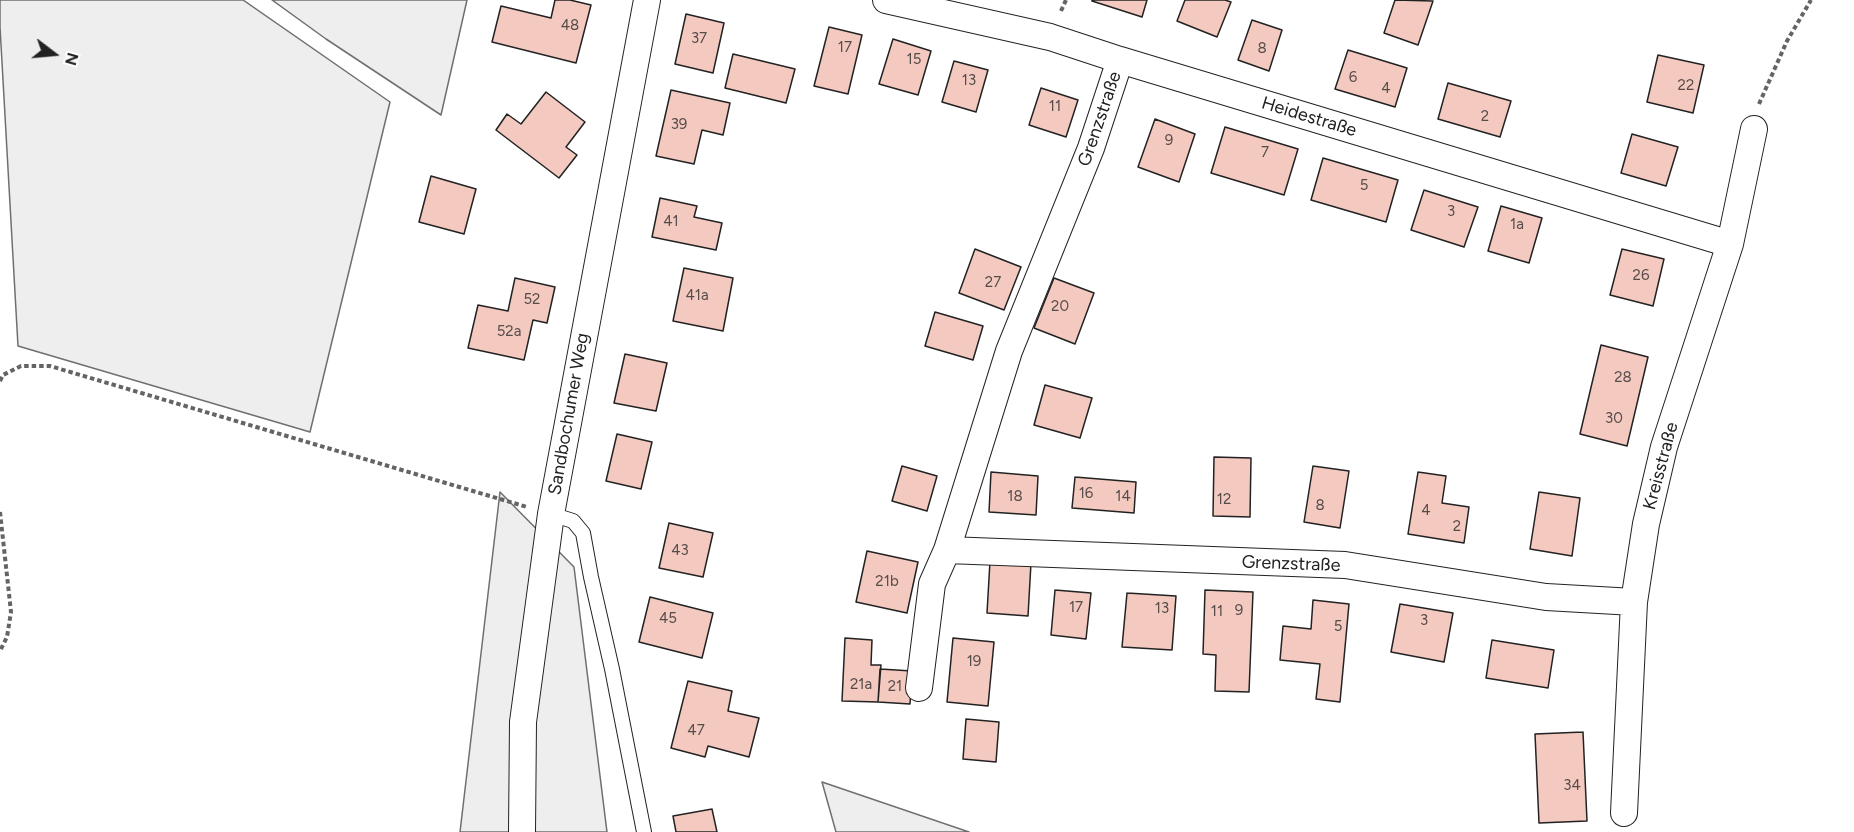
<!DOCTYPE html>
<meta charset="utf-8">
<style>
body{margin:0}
#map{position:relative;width:1854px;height:832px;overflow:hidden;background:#fff;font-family:Figtree,sans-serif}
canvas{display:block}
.north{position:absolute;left:24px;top:24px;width:60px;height:60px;-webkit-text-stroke:4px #fff;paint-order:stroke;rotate:106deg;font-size:16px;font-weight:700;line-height:24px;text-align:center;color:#222}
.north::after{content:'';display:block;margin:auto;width:21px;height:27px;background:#222;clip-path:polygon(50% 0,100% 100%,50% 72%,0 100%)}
</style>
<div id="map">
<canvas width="1854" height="832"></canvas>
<div class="north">N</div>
</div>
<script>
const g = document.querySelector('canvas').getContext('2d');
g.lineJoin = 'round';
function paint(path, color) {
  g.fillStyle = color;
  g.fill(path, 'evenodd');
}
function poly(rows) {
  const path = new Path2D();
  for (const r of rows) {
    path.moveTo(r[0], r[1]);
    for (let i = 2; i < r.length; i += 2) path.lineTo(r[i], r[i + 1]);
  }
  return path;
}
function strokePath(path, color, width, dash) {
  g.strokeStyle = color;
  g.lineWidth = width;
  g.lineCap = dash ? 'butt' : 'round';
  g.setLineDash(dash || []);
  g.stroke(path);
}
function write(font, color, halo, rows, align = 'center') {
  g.font = font + ' Figtree,sans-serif';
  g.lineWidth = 4.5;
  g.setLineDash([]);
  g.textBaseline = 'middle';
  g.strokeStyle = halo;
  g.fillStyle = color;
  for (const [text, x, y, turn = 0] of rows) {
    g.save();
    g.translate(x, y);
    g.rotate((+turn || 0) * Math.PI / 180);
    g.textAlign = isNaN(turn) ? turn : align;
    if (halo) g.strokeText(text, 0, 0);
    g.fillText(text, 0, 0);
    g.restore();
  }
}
const green = poly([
 [0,0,243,0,390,102,310,432,18,346,0,27,0,0],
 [272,0,467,0,441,115,326,39,272,0],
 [500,492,574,567,607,832,460,832,500,492],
 [822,782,969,832,836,832,822,782]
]);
const building = poly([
 [555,0,570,0,591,5,576,63,492,42,501,6,551,18,555,0],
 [1092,0,1147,0,1142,17,1092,1,1092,0],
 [1185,0,1225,0,1231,2,1217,37,1177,21,1185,0],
 [1395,0,1433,1,1418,45,1384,33,1395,0],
 [686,14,724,23,713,73,675,64,686,14],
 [1252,20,1282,30,1269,71,1238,60,1252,20],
 [829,27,862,35,848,94,814,86,829,27],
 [893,39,931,51,918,95,879,84,893,39],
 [1348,50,1407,68,1395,107,1335,89,1348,50],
 [733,54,795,69,786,103,725,88,733,54],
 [1658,55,1704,65,1693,113,1647,102,1658,55],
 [954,61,988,70,976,112,942,102,954,61],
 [1448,83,1511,101,1500,137,1438,119,1448,83],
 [1041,88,1078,100,1066,137,1029,125,1041,88],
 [671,90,730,103,723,135,702,130,694,164,656,156,671,90],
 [546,92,585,122,566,147,577,155,559,178,496,130,507,114,521,124,546,92],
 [1155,119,1195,134,1179,182,1138,167,1155,119],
 [1225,127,1298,149,1284,195,1211,173,1225,127],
 [1632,134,1678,147,1666,186,1621,173,1632,134],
 [1323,158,1398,180,1386,222,1311,200,1323,158],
 [431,176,476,189,464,234,419,222,431,176],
 [1424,190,1478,207,1464,247,1411,230,1424,190],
 [660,198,697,206,694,217,722,223,716,250,652,237,660,198],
 [1501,206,1542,218,1529,263,1488,251,1501,206],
 [975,249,1021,267,1004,310,959,293,975,249],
 [1622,249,1664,259,1653,306,1610,295,1622,249],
 [684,268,733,278,723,331,673,321,684,268],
 [515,278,555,287,547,323,533,320,524,360,468,348,478,305,508,311,515,278],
 [1054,278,1094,293,1075,344,1034,328,1054,278],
 [935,312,983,326,973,360,925,346,935,312],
 [1601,345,1648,357,1627,446,1580,434,1601,345],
 [625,354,667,363,656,411,614,403,625,354],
 [1045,385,1092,398,1080,438,1034,425,1045,385],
 [617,434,652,442,641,489,606,481,617,434],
 [1214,457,1251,458,1250,517,1213,516,1214,457],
 [902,466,937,476,927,511,892,501,902,466],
 [1313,466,1349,471,1340,528,1304,522,1313,466],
 [991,472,1038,476,1036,515,989,512,991,472],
 [1418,472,1446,476,1442,503,1469,507,1464,543,1408,534,1418,472],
 [1075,477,1136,482,1134,513,1072,508,1075,477],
 [1539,492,1580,498,1572,556,1530,549,1539,492],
 [669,523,713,533,703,577,659,568,669,523],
 [867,551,918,562,907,613,856,602,867,551],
 [990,561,1031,563,1028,616,987,613,990,561],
 [1055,590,1091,593,1086,639,1051,635,1055,590],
 [1205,590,1253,592,1249,692,1215,691,1216,655,1203,654,1205,590],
 [1127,593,1176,596,1172,650,1122,647,1127,593],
 [650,597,713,613,702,658,639,642,650,597],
 [1313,600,1349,604,1340,702,1316,699,1320,664,1280,660,1283,626,1311,629,1313,600],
 [1400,604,1453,613,1444,662,1391,652,1400,604],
 [845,638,872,640,871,665,881,665,878,702,842,701,845,638],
 [953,638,994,642,988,706,947,702,953,638],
 [1492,640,1554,650,1548,688,1486,678,1492,640],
 [880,669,912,671,910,704,878,702,880,669],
 [688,681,732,691,728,711,759,718,749,757,708,746,705,757,671,748,688,681],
 [966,719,999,722,996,762,963,759,966,719],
 [1583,732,1587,821,1539,823,1535,734,1583,732],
 [712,809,717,832,676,832,673,816,712,809]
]);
const path = poly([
 [1061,11,1066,0],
 [1759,104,1787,41,1811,0],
 [0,381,3,375,21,366,50,366,527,507],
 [0,512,11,612,7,637,0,651]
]);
const lane = poly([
 [551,514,573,521,583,533,591,577,612,669,644,832]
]);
const street = poly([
 [886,0,1050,37,1120,60,1730,244],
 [1120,60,1091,148,1009,351,947,550,1345,565,1546,597,1634,602],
 [919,688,932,584,947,550],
 [1624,813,1634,602,1646,524,1664,447,1730,244,1754,129],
 [522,832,523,722,551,514,647,0]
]);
const numberNames = [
 ["48",570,26],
 ["37",699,39],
 ["17",845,48],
 ["8",1262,49],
 ["15",914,60],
 ["6",1353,78],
 ["13",969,81],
 ["22",1686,86],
 ["4",1386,89],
 ["11",1055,107],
 ["2",1485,117],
 ["39",679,125],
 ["9",1169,141],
 ["7",1265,153],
 ["5",1364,186],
 ["3",1451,212],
 ["41",671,222],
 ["1a",1517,225],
 ["26",1641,276],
 ["27",993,283],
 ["41a",697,296],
 ["52",532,300],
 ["20",1060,307],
 ["52a",509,332],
 ["28",1623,378],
 ["30",1614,419],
 ["16",1086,494],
 ["18",1015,497],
 ["14",1123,497],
 ["12",1224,500],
 ["8",1320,506],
 ["4",1426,511],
 ["2",1457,527],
 ["43",680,551],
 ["21b",887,582],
 ["17",1076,608],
 ["13",1162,609],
 ["9",1239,611],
 ["11",1217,612],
 ["45",668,619],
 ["3",1424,621],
 ["5",1338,627],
 ["19",974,662],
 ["21a",861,685],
 ["21",895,687],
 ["47",696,731],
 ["34",1572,786]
];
const streetNames = [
 ["Heidestraße",1309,117,17],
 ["Grenzstraße",1100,119,-71],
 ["Sandbochumer Weg",569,414,-80],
 ["Kreisstraße",1661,466,-75],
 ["Grenzstraße",1291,564,2]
];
paint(green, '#eee');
strokePath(green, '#6f6f6f', 1.5);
paint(building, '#f3c9c0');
strokePath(building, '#222', 1.5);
strokePath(lane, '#222', 16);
strokePath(street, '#222', 28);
strokePath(path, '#646464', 4, [4.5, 3]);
strokePath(lane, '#fff', 14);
strokePath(street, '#fff', 26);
write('15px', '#564c4a', null, numberNames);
write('18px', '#222', '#fff', streetNames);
</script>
